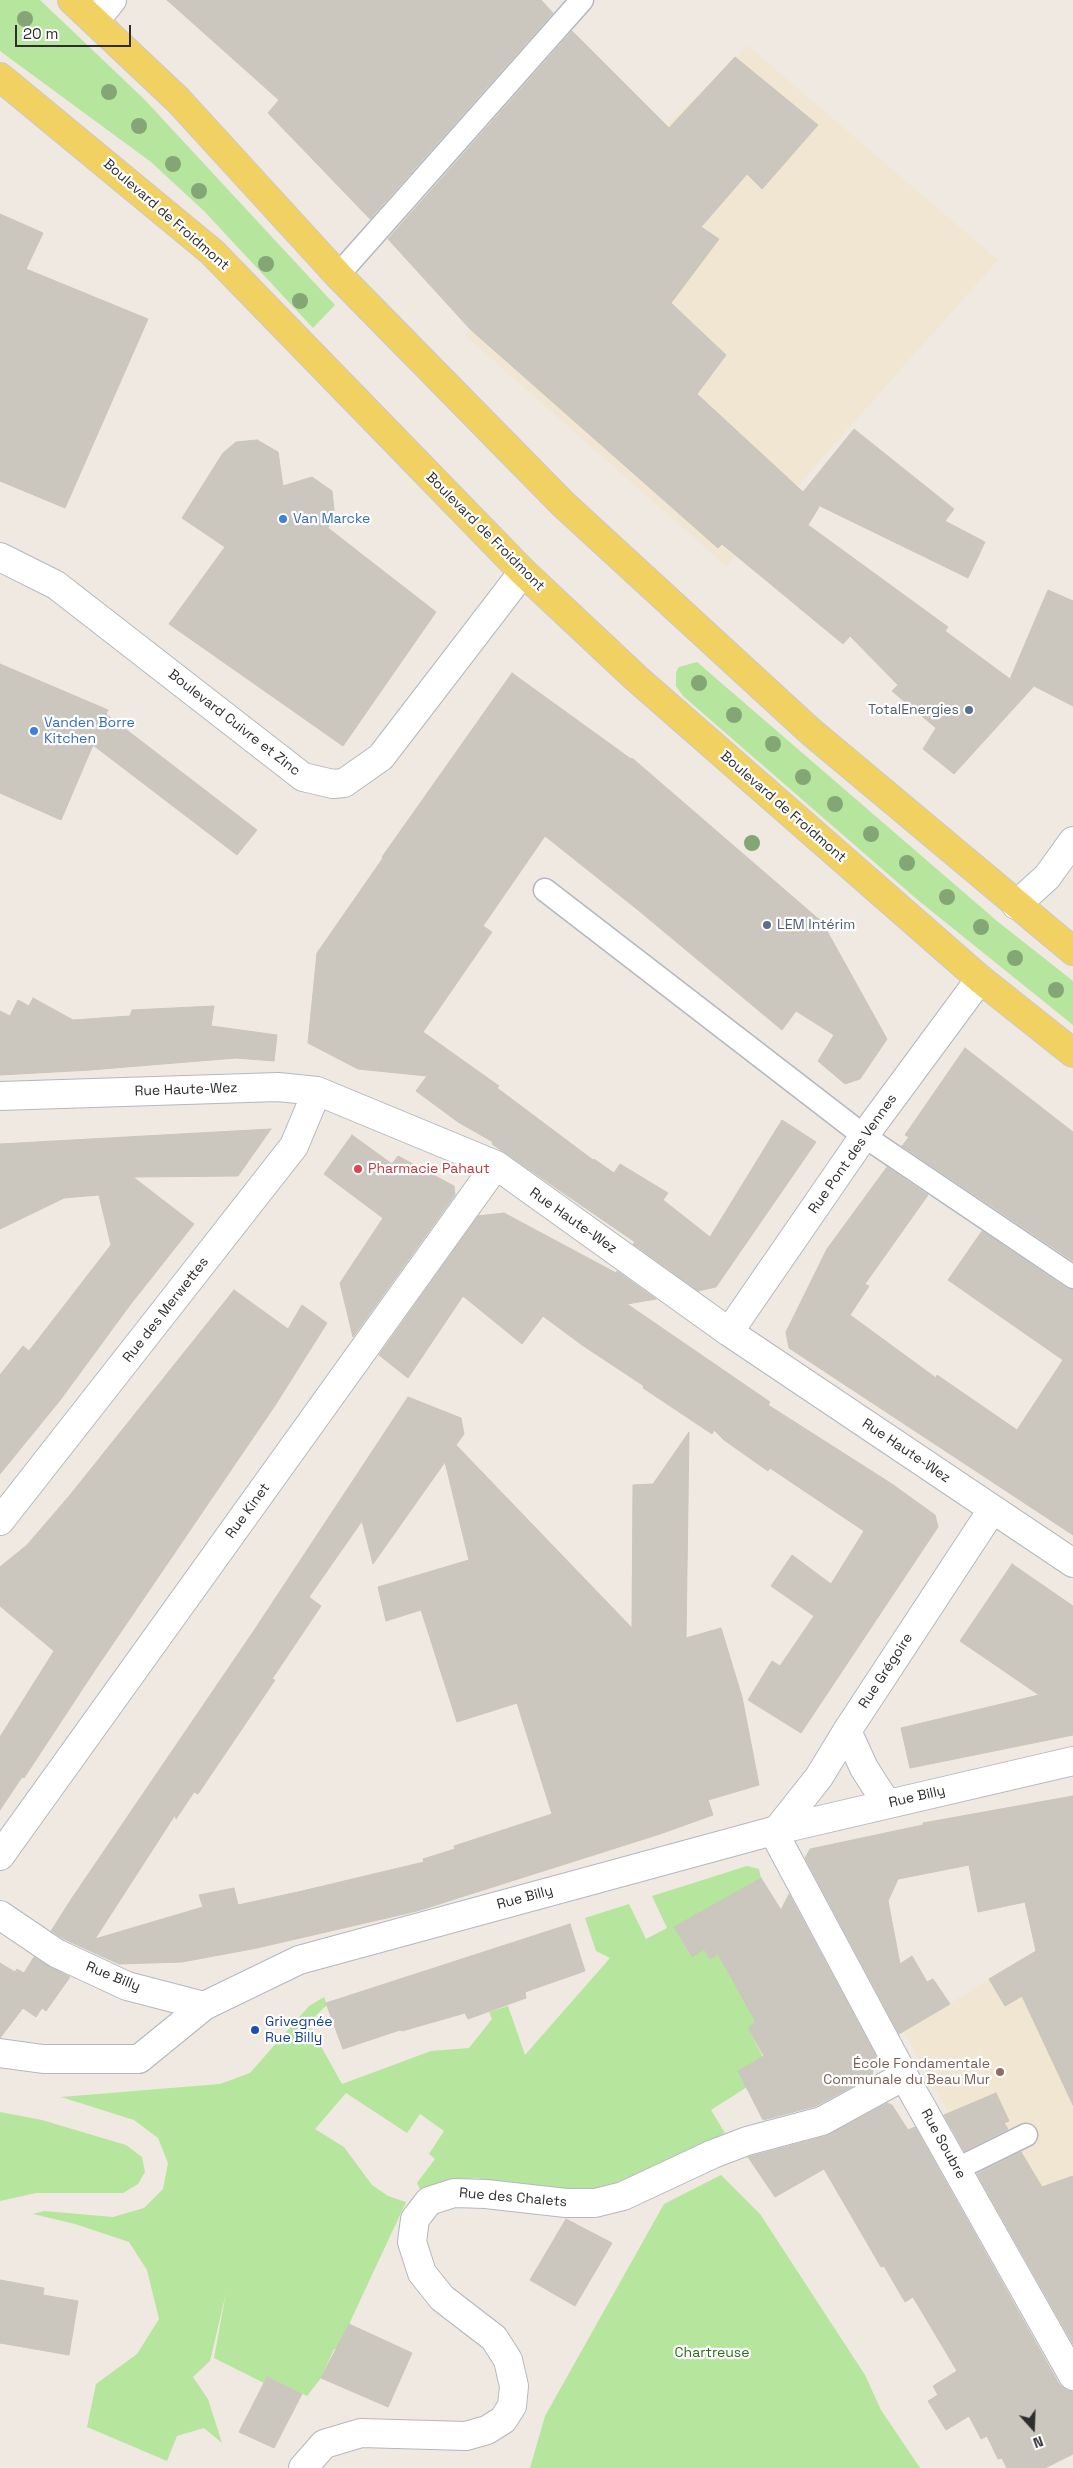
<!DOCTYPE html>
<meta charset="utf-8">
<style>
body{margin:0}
#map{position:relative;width:1073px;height:2468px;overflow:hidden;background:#efe9e1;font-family:"Space Grotesk",sans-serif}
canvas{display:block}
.north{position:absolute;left:1008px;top:2403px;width:50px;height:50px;-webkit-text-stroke:4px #fff;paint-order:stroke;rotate:160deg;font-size:14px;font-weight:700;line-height:20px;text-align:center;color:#2e2e2e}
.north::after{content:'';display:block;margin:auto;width:18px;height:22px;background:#2e2e2e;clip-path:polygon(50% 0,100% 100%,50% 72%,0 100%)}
.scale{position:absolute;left:15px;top:25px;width:116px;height:22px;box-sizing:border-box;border:2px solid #2e2e2e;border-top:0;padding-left:6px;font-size:15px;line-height:18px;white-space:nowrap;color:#2e2e2e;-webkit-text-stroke:4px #fff;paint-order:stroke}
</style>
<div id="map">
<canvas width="1073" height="2468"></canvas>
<div class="north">N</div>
<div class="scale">20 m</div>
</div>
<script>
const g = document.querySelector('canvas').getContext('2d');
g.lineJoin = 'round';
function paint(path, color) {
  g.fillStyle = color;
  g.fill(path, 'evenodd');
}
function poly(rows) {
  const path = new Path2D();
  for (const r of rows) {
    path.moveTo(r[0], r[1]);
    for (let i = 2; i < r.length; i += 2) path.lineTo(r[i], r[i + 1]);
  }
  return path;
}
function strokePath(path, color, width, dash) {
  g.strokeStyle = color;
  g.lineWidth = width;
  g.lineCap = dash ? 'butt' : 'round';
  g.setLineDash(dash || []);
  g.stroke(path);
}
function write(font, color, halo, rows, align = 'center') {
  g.font = font + ' "Space Grotesk",sans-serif';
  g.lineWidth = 4.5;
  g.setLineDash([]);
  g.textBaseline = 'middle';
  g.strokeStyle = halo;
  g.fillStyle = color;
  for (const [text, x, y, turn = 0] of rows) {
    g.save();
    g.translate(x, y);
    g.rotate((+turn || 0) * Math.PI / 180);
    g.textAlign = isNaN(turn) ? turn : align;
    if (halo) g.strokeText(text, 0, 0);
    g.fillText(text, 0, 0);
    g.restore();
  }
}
const education = poly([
 [748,46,998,260,726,566,465,335,594,208,667,125],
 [1073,1928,1073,2232,1034,2254,949,2113,904,2032]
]);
const green = poly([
 [0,0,40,0,144,99,335,305,313,328,204,211,151,162,0,51],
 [697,662,997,921,1073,981,1073,1025,919,901,683,696,676,686,676,672,679,667],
 [747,1866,759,1869,761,1878,674,1927,691,1956,704,1949,710,1959,725,1950,732,1962,725,1967,732,1980,739,1975,767,2015,748,2028,763,2057,738,2071,747,2087,711,2110,725,2133,636,2181,592,2192,527,2189,477,2178,453,2180,423,2195,417,2183,435,2159,429,2154,444,2131,420,2114,407,2133,346,2093,315,2129,344,2147,372,2185,388,2196,406,2202,337,2350,334,2349,321,2378,307,2396,267,2377,264,2383,214,2358,226,2293,210,2361,193,2377,208,2399,222,2443,204,2428,177,2436,167,2461,87,2427,96,2384,137,2354,159,2319,147,2270,129,2242,75,2224,33,2214,44,2211,113,2217,144,2208,163,2189,168,2163,158,2138,134,2120,61,2097,220,2084,250,2073,309,2006,324,1997,327,2005,308,2023,342,2084,431,2051,469,2048,492,2019,489,2012,508,2006,525,2055,610,1958,596,1951,585,1918,629,1904,646,1939,667,1928,652,1896],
 [0,2112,42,2120,126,2145,142,2157,145,2172,138,2184,123,2193,36,2193,0,2201],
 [721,2175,760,2214,865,2375,881,2410,920,2468,530,2468,545,2416,664,2204]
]);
const building = poly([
 [167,0,541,0,553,13,370,219,268,113,279,100,167,0],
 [572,31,669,128,735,57,818,125,762,189,747,174,701,227,719,239,671,303,726,355,697,394,803,492,854,429,954,509,945,521,985,542,968,578,816,504,819,507,808,525,948,627,945,631,1010,679,1048,590,1073,601,1073,706,1034,686,954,774,923,749,936,728,892,691,898,685,850,636,843,644,722,544,718,548,470,329,388,239,572,31],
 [0,214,43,233,26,269,148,319,65,508,0,481,0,214],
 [257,440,278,452,283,486,312,477,332,491,334,510,328,528,436,612,343,746,169,624,225,547,182,518,223,453,236,442,257,440],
 [0,664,108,710,106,714,257,830,237,855,93,745,61,820,0,793,0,664],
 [512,673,631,759,632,758,822,922,887,1039,860,1079,845,1084,818,1061,834,1035,796,1011,782,1030,638,910,545,836,483,926,492,932,423,1032,499,1086,497,1088,593,1160,594,1159,614,1173,620,1164,668,1193,663,1200,710,1237,782,1120,816,1142,716,1287,698,1291,633,1244,635,1242,492,1144,493,1142,458,1122,416,1091,427,1076,358,1069,308,1043,317,953,383,858,382,857,512,673],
 [33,998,73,1020,130,1016,132,1010,214,1006,211,1026,277,1035,274,1061,236,1058,90,1070,0,1075,0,1011,10,1016,18,1000,29,1006,33,998],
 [965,1048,1073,1132,1073,1261,902,1146,909,1137,905,1135,965,1048],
 [271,1129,238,1176,133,1177,194,1224,130,1305,61,1399,0,1474,0,1375,23,1346,29,1351,111,1245,99,1195,64,1198,0,1229,0,1144,271,1129],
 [352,1135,392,1164,398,1156,454,1186,455,1195,353,1337,340,1283,383,1218,324,1174,352,1135],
 [887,1167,928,1195,865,1284,869,1286,850,1315,936,1378,937,1375,1017,1430,1063,1360,948,1280,982,1231,1066,1288,1073,1290,1073,1535,789,1348,786,1332,827,1249,887,1167],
 [504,1213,616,1273,617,1271,656,1299,627,1304,770,1402,768,1405,892,1484,935,1515,938,1527,801,1733,748,1700,772,1661,780,1666,814,1616,771,1586,792,1555,831,1584,864,1531,770,1468,768,1471,724,1440,714,1430,712,1434,643,1388,644,1386,582,1345,543,1316,522,1344,463,1296,408,1378,379,1355,478,1216,504,1213],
 [234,1290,288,1329,302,1305,327,1323,276,1404,95,1670,24,1778,22,1777,0,1810,0,1737,54,1651,0,1606,0,1567,27,1545,70,1495,234,1290],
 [408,1397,461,1418,464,1434,456,1445,632,1628,633,1485,653,1484,689,1432,686,1638,721,1628,742,1697,759,1785,708,1800,713,1815,660,1834,417,1911,257,1948,182,1962,119,1964,64,1939,51,1931,72,1898,255,1629,408,1397],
 [445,1462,469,1560,378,1587,386,1621,421,1610,457,1722,517,1703,552,1814,454,1846,455,1849,423,1859,424,1862,298,1892,238,1905,234,1888,199,1895,203,1907,95,1939,175,1815,176,1819,194,1792,198,1794,275,1680,272,1679,321,1606,309,1597,362,1521,373,1564,445,1462],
 [1012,1564,1073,1606,1073,1735,910,1768,901,1728,1039,1695,960,1641,1012,1564],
 [1073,1796,1073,2105,1022,1996,1005,2006,989,1979,1036,1951,1025,1902,978,1912,969,1865,898,1879,888,1901,900,1964,912,1956,927,1982,933,1979,950,2004,899,2034,805,1858,810,1849,923,1825,923,1823,1073,1796],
 [761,1878,781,1910,789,1894,876,2056,872,2076,816,2106,763,2120,738,2071,764,2056,748,2028,756,2022,718,1954,710,1959,704,1949,692,1957,674,1927,761,1878],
 [570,1924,585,1971,525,1992,526,1998,468,2019,465,2013,402,2031,400,2030,343,2049,326,2003,570,1924],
 [34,1957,70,1977,46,2011,42,2008,36,2017,23,2008,0,2038,0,1963,15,1972,17,1969,24,1973,34,1957],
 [996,2093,1009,2121,1004,2123,1008,2129,964,2151,944,2115,996,2093],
 [887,2103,892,2105,908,2130,915,2127,1059,2384,1066,2390,1073,2392,1073,2454,1045,2468,1007,2468,1002,2458,998,2459,987,2436,981,2439,969,2416,946,2430,928,2401,938,2395,933,2386,957,2371,913,2297,905,2302,884,2266,881,2267,824,2169,775,2197,748,2157,826,2136,887,2103],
 [1021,2152,1042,2187,1073,2176,1073,2344,977,2174,1021,2152],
 [566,2219,612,2243,575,2306,530,2280,566,2219],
 [0,2280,44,2288,43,2295,78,2301,69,2355,0,2343,0,2280],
 [349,2324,412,2353,388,2407,321,2378,349,2324],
 [267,2377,302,2394,274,2448,239,2432,267,2377]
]);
const lane = poly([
 [338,275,582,0],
 [545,890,864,1136,1073,1277],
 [957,2169,1026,2135]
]);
const street = poly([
 [95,21,112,0],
 [0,557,56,585,303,777,333,784,344,783,381,757,523,572],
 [1016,905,1047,877,1073,841],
 [0,1096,278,1087,317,1091,496,1165,729,1332,1073,1563],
 [729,1332,864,1136,980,979],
 [0,1521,294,1146,317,1091],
 [847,1731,864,1768,887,1804],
 [777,1830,819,1777,847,1731,992,1510],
 [773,1831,904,2076,1073,2376],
 [0,1856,496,1165],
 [0,1915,56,1953,127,1986,204,2006],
 [0,2053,43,2059,139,2059,204,2006,299,1960,773,1831,1073,1761],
 [303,2468,324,2444,361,2433,466,2436,487,2430,503,2420,512,2406,514,2386,508,2360,494,2338,442,2298,422,2273,412,2242,415,2219,429,2201,454,2193,486,2194,566,2203,595,2203,623,2196,713,2154,747,2141,822,2121,904,2076]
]);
const primary = poly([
 [72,0,178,100,338,275,563,504,810,731,1073,951],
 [0,77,212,252,523,572,636,678,980,979,1073,1053]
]);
const trees = [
 [25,19],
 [109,92],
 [139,126],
 [173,164],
 [199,191],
 [266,264],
 [300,301],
 [699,683],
 [734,715],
 [773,744],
 [803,777],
 [835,804],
 [871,834],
 [752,843],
 [907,863],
 [947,897],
 [981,927],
 [1015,958],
 [1056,990]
];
const markers = [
 [283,519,5,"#3f7fe0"],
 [969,710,5,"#5c6f8a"],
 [34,731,5,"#3f7fe0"],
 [767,925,5,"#5c6f8a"],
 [358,1169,5,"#e0444e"],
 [255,2030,5,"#1a4fb4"],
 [1000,2072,5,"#8d6e63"]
];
const streetNames = [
 ["Boulevard de Froidmont",166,215,41],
 ["Boulevard de Froidmont",485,532,45],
 ["Boulevard Cuivre et Zinc",234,723,38],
 ["Boulevard de Froidmont",783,807,41],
 ["Rue Haute-Wez",186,1090,-2],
 ["Rue Pont des Vennes",853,1154,-55],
 ["Rue Haute-Wez",573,1221,35],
 ["Rue des Merwettes",166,1310,-52],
 ["Rue Haute-Wez",906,1451,34],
 ["Rue Kinet",248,1511,-54],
 ["Rue Grégoire",886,1671,-57],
 ["Rue Billy",917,1797,-13],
 ["Rue Billy",525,1898,-15],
 ["Rue Billy",113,1977,22],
 ["Rue Soubre",943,2144,61],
 ["Rue des Chalets",513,2198,5]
];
const shopNames = [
 ["Van Marcke",293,519],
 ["Vanden Borre",44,723],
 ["Kitchen",44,739]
];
const serviceNames = [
 ["TotalEnergies",959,710],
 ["LEM Intérim",777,925,"left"]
];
const healthNames = [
 ["Pharmacie Pahaut",368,1169]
];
const transitNames = [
 ["Grivegnée",265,2022],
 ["Rue Billy",265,2038]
];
const educationNames = [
 ["École Fondamentale",990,2064],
 ["Communale du Beau Mur",990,2080]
];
const parkNames = [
 ["Chartreuse",712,2353]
];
paint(education, '#f0e6d1');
paint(green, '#b6e59e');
paint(building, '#cbc7bf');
strokePath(building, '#cbc5ba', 1);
strokePath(lane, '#b4b7c1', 25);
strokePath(street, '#b4b7c1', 30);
strokePath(primary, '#c9c9c9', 30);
strokePath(lane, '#fff', 22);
strokePath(street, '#fff', 28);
strokePath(primary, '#f2d163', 28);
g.fillStyle = '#84a574';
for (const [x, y] of trees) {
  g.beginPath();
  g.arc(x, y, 8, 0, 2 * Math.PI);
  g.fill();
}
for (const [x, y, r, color] of markers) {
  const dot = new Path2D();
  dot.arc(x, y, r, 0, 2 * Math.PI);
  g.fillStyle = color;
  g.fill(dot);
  strokePath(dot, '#fff', 2);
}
write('14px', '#2e2e2e', '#fff', streetNames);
write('14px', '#366cbe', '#fff', shopNames, 'left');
write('14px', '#4e5e75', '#fff', serviceNames, 'right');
write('14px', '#be3a42', '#fff', healthNames, 'left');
write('14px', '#164399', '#fff', transitNames, 'left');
write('14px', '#785e54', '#fff', educationNames, 'right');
write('14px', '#2c6e1b', '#fff', parkNames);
</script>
